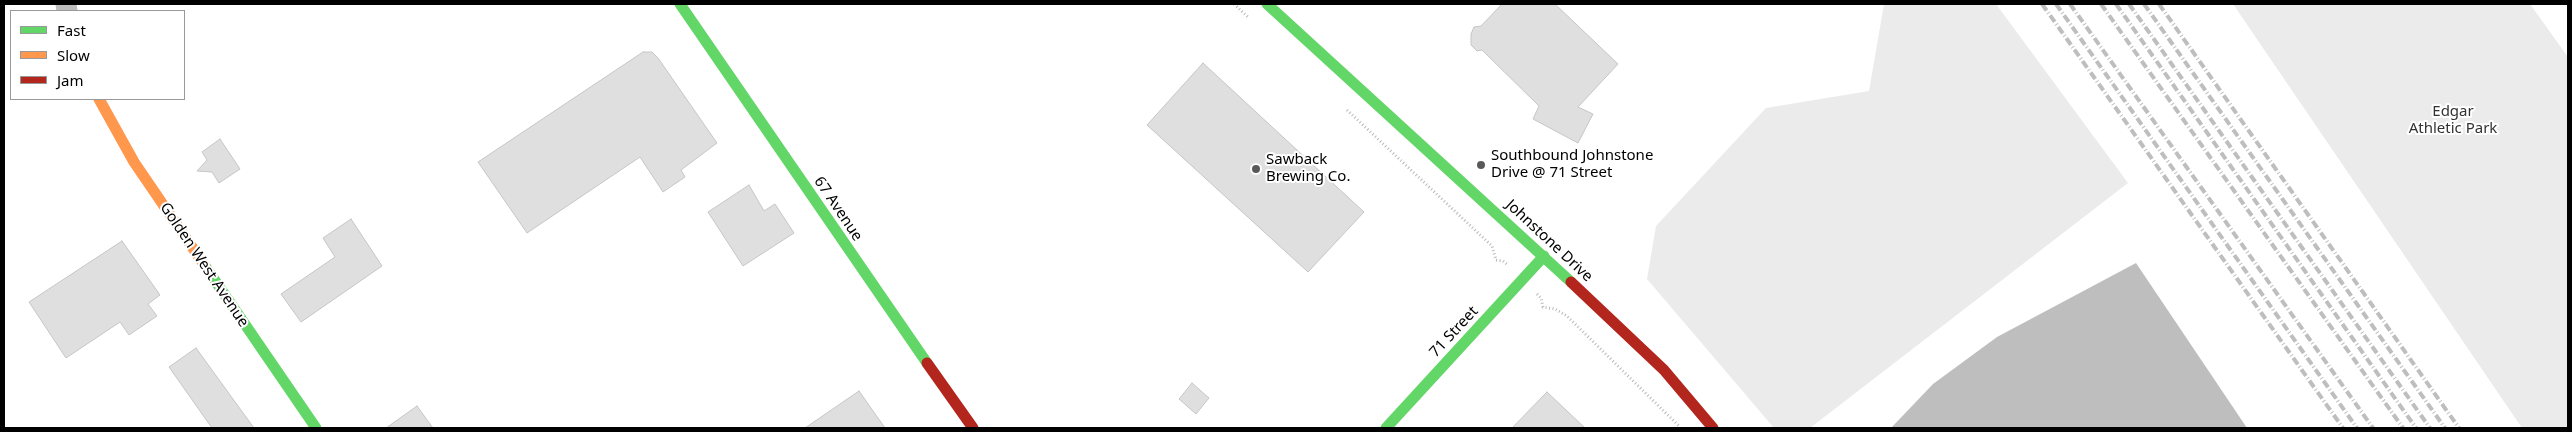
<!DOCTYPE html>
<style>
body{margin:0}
#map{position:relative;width:2572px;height:432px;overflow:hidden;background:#fff;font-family:"Noto Sans",sans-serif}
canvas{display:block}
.frame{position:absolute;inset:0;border:5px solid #000;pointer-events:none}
.legend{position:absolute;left:10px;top:10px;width:175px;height:90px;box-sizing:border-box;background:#fff;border:1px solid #999;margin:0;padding:6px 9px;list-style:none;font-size:15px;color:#000}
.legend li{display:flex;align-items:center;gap:10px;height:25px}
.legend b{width:25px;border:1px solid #999}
</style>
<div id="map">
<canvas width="2572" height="432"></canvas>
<div class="frame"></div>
<ul class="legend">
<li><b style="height:6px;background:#63d668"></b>Fast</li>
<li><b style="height:6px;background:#ff974d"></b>Slow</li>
<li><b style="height:6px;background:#b3261e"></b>Jam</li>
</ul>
</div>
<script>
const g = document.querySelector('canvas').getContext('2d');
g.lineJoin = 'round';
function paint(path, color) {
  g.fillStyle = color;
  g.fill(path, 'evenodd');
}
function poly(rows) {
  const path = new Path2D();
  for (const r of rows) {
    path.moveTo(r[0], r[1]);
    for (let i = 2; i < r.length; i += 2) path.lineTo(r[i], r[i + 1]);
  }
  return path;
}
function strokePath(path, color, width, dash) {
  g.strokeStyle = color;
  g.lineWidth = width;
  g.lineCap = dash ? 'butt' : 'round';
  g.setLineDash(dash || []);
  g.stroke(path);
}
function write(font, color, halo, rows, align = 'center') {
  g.font = font + ' "Noto Sans",sans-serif';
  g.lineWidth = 4;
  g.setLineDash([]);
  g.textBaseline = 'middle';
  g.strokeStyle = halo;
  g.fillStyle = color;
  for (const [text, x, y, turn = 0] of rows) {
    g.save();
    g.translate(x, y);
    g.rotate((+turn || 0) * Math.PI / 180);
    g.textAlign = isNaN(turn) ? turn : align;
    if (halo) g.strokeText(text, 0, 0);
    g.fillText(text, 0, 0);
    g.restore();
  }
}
const green = poly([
 [1884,4,1996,4,2128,183,1810,428,1774,428,1647,279,1656,226,1766,108,1869,91],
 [2233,4,2530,4,2568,57,2568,428,2522,428]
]);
const water = poly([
 [2136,263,2247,428,1891,428,1933,384,1997,337]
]);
const building = poly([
 [1502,4,1555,4,1618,64,1578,107,1593,114,1578,143,1533,119,1539,106,1482,50,1477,51,1471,45,1471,34,1474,27,1481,26,1502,4],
 [643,52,652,52,658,58,717,143,681,170,685,177,663,192,640,157,527,233,478,162,643,52],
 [1203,63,1364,212,1308,272,1147,125,1203,63],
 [220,139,240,169,219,183,212,172,197,171,207,160,202,152,220,139],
 [749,185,764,211,775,204,794,233,743,266,708,212,749,185],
 [351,219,382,266,301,322,281,294,335,257,323,238,351,219],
 [122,241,160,295,148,304,157,316,129,335,120,322,66,358,29,302,122,241],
 [196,348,254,428,212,428,169,367,196,348],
 [1192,383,1209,398,1196,414,1179,399,1192,383],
 [859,391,885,428,805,428,859,391],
 [1547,392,1585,428,1512,428,1547,392],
 [417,406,433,428,386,428,417,406]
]);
const path = poly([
 [1234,4,1248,17],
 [1347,110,1476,231,1492,246,1496,260,1503,261,1508,265],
 [1537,294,1541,298,1543,307,1555,309,1567,316,1680,427]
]);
const street = poly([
 [66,4,67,11]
]);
const fast = poly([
 [680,4,927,363],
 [1267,4,1571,282],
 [205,266,316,428],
 [1386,428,1544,256]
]);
const slow = poly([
 [99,99,134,162,205,266]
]);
const jam = poly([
 [1571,282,1664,370,1713,428],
 [927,363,973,428]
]);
const rail = poly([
 [2042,4,2343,428],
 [2056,4,2357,428],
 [2070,4,2373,428],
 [2101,4,2403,428],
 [2116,4,2416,428],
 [2129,4,2430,428],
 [2144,4,2445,428],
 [2159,4,2459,428]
]);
const markers = [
 [1481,165,5,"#595959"],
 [1256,169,5,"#595959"]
];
const parkNames = [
 ["Edgar",2453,112],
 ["Athletic Park",2453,129]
];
const poiNames = [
 ["Southbound Johnstone",1491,156],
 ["Drive @ 71 Street",1491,173],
 ["Sawback",1266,160],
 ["Brewing Co.",1266,177]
];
const streetNames = [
 ["67 Avenue",838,209,56],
 ["Johnstone Drive",1549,241,43],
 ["Golden West Avenue",204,265,56],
 ["71 Street",1454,332,-47]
];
paint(green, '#ebebeb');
paint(water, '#bebebe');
paint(building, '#dfdfdf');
strokePath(building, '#c6c6c6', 1);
strokePath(path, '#b9b9b9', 3, [1, 2.5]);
strokePath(street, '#bebebe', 21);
strokePath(fast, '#63d668', 11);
strokePath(slow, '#ff974d', 11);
strokePath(jam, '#b3261e', 11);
strokePath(rail, '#bebebe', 4, [8, 2.5, 1, 2.5]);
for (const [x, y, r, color] of markers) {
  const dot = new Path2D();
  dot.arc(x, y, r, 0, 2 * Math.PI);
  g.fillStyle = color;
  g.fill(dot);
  strokePath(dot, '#fff', 2);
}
write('15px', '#323232', '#fff', parkNames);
write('15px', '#000', '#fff', poiNames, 'left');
write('15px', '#000', '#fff', streetNames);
</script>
